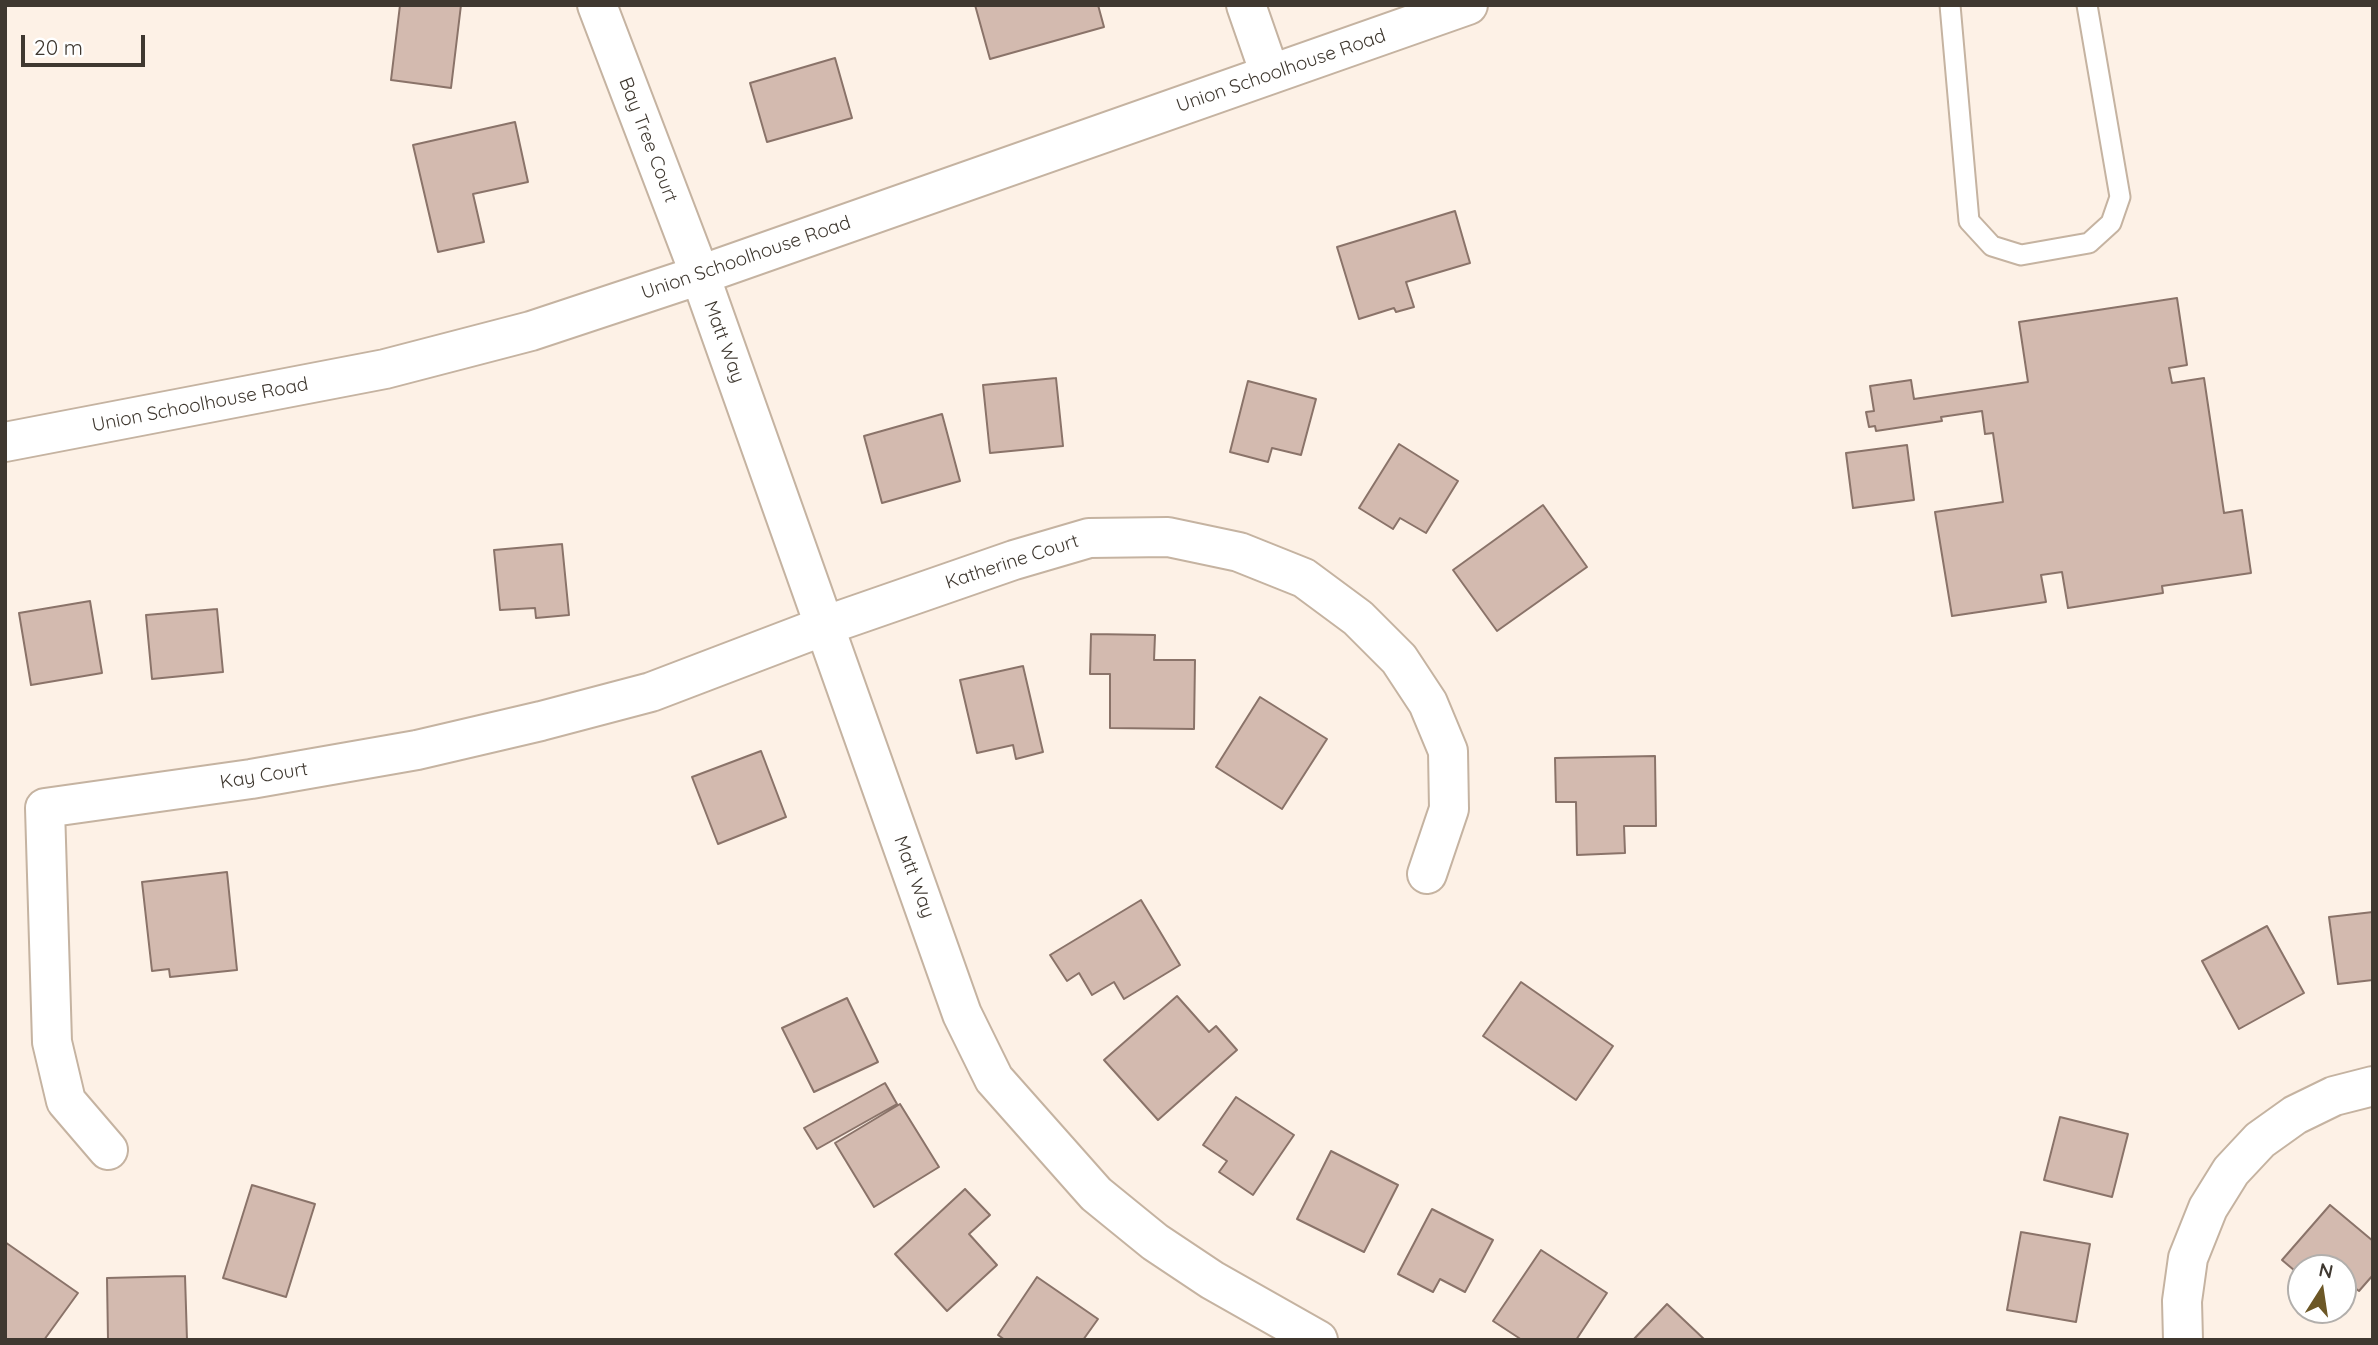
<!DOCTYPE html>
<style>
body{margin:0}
#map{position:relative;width:2378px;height:1345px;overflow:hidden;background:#fdf1e6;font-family:Quicksand,sans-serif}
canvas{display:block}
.frame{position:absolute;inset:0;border:7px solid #3f3830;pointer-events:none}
.north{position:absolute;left:2287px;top:1254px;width:70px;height:70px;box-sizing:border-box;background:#fff;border:2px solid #b2afac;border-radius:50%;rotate:12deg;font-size:19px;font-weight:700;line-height:28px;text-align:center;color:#3f3830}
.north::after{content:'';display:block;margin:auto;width:24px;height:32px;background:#6c5726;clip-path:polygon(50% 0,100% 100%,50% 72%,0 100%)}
.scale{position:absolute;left:21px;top:35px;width:124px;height:32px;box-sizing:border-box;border:4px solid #3f3830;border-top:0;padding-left:9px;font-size:21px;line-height:24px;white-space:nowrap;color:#3f3830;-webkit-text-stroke:5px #fff;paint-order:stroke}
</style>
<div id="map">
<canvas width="2378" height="1345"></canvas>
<div class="frame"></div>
<div class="north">N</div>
<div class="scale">20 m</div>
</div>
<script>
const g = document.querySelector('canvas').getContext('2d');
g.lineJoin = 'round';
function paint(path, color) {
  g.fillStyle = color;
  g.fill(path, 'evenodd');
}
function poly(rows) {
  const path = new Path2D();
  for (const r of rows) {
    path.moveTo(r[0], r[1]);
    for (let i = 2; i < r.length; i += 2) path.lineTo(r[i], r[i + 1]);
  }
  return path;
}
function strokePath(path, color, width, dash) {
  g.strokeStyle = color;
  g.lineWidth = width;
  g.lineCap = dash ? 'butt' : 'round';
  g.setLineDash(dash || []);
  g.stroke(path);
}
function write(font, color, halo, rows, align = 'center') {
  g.font = font + ' Quicksand,sans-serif';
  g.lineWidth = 5;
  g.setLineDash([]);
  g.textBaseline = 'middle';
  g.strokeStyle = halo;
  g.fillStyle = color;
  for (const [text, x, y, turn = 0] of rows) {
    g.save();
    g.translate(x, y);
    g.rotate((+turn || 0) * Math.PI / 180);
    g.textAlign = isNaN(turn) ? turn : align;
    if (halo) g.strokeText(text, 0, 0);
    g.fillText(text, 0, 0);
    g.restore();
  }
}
const building = poly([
 [400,5,461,5,451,88,391,80,400,5],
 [975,5,1098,5,1104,27,990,59,975,5],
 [835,58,852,118,767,142,750,83,835,58],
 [515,122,528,182,473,194,484,242,438,252,413,145,515,122],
 [1455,211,1470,263,1406,282,1414,307,1396,312,1394,308,1359,319,1337,247,1455,211],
 [2177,298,2187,365,2169,368,2172,383,2204,378,2224,513,2242,510,2251,573,2162,586,2163,593,2068,608,2062,572,2041,575,2046,602,1952,616,1935,512,2003,502,1993,433,1985,434,1982,411,1941,417,1942,421,1876,431,1875,426,1869,427,1866,412,1874,411,1870,386,1911,380,1914,399,2028,382,2019,322,2177,298],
 [1056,378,1063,446,990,453,983,385,1056,378],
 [1248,381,1316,399,1301,455,1272,448,1268,462,1230,452,1248,381],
 [942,414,960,481,882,503,864,436,942,414],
 [1399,444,1458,481,1426,533,1400,518,1393,529,1359,508,1399,444],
 [1907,445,1914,500,1853,508,1846,453,1907,445],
 [1543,505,1587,567,1497,631,1453,570,1543,505],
 [562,544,569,615,536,618,535,608,500,610,494,550,562,544],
 [90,601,102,673,31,685,19,613,90,601],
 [217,609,223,672,152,679,146,615,217,609],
 [1091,634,1155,635,1154,660,1195,660,1194,729,1110,728,1110,674,1090,674,1091,634],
 [1023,666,1043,752,1016,759,1013,745,977,753,960,680,1023,666],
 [1260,697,1327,739,1282,809,1216,767,1260,697],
 [761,751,786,817,718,844,692,777,761,751],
 [1655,756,1656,826,1624,826,1625,853,1577,855,1576,802,1556,802,1555,758,1655,756],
 [227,872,237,970,170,977,169,969,152,971,142,882,227,872],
 [1141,900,1180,965,1124,999,1114,982,1092,995,1079,973,1067,981,1050,955,1141,900],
 [2373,912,2373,980,2338,984,2329,917,2373,912],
 [2267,926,2304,993,2239,1029,2202,961,2267,926],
 [1521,982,1613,1046,1576,1100,1483,1036,1521,982],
 [1177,996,1209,1032,1216,1026,1237,1050,1158,1120,1104,1060,1177,996],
 [847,998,878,1062,814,1092,782,1028,847,998],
 [885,1083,897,1104,817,1149,804,1128,885,1083],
 [1236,1097,1294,1135,1253,1195,1219,1172,1227,1161,1203,1145,1236,1097],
 [900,1104,939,1167,874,1207,835,1143,900,1104],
 [2060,1117,2128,1134,2112,1197,2044,1180,2060,1117],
 [1331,1151,1398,1185,1364,1252,1297,1219,1331,1151],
 [252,1185,315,1204,286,1297,223,1278,252,1185],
 [965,1189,990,1215,969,1234,997,1265,947,1311,895,1254,965,1189],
 [2330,1205,2373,1241,2373,1275,2359,1291,2343,1279,2343,1268,2301,1268,2301,1276,2282,1260,2330,1205],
 [1432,1209,1493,1240,1465,1292,1440,1279,1433,1292,1398,1274,1432,1209],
 [2021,1232,2090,1244,2076,1322,2007,1310,2021,1232],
 [5,1242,78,1293,44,1340,5,1340,5,1242],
 [1541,1250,1607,1293,1576,1340,1522,1340,1493,1321,1541,1250],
 [185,1276,187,1340,108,1340,107,1278,185,1276],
 [1037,1277,1098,1319,1083,1340,1005,1340,998,1335,1037,1277],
 [1667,1304,1705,1340,1633,1340,1667,1304]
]);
const lane = poly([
 [1950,5,1969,221,1992,246,2021,255,2089,243,2111,223,2120,197,2087,5]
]);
const street = poly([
 [597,5,700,275,962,1014,994,1079,1096,1194,1155,1242,1212,1280,1318,1340],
 [1246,5,1270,74],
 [5,442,385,369,531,331,700,275,1468,5],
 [108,1150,66,1101,52,1042,45,808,251,779,417,750,541,721,651,692,824,626,1014,560,1089,538,1168,537,1239,552,1304,578,1358,618,1399,659,1428,703,1448,751,1449,809,1427,874],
 [2183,1340,2182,1301,2188,1258,2208,1208,2231,1171,2260,1140,2295,1115,2334,1096,2373,1086]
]);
const streetNames = [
 ["Union Schoolhouse Road",1281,71,-19],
 ["Bay Tree Court",648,140,69],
 ["Union Schoolhouse Road",746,258,-19],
 ["Matt Way",724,342,70],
 ["Union Schoolhouse Road",200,405,-11],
 ["Katherine Court",1012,562,-18],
 ["Kay Court",264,776,-9],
 ["Matt Way",914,877,70]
];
paint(building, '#d3baaf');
strokePath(building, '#8a7369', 2);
strokePath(lane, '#c5b3a1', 23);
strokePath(street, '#c5b3a1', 42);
strokePath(lane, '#fff', 19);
strokePath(street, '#fff', 38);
write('19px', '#3f3830', '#fff', streetNames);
</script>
